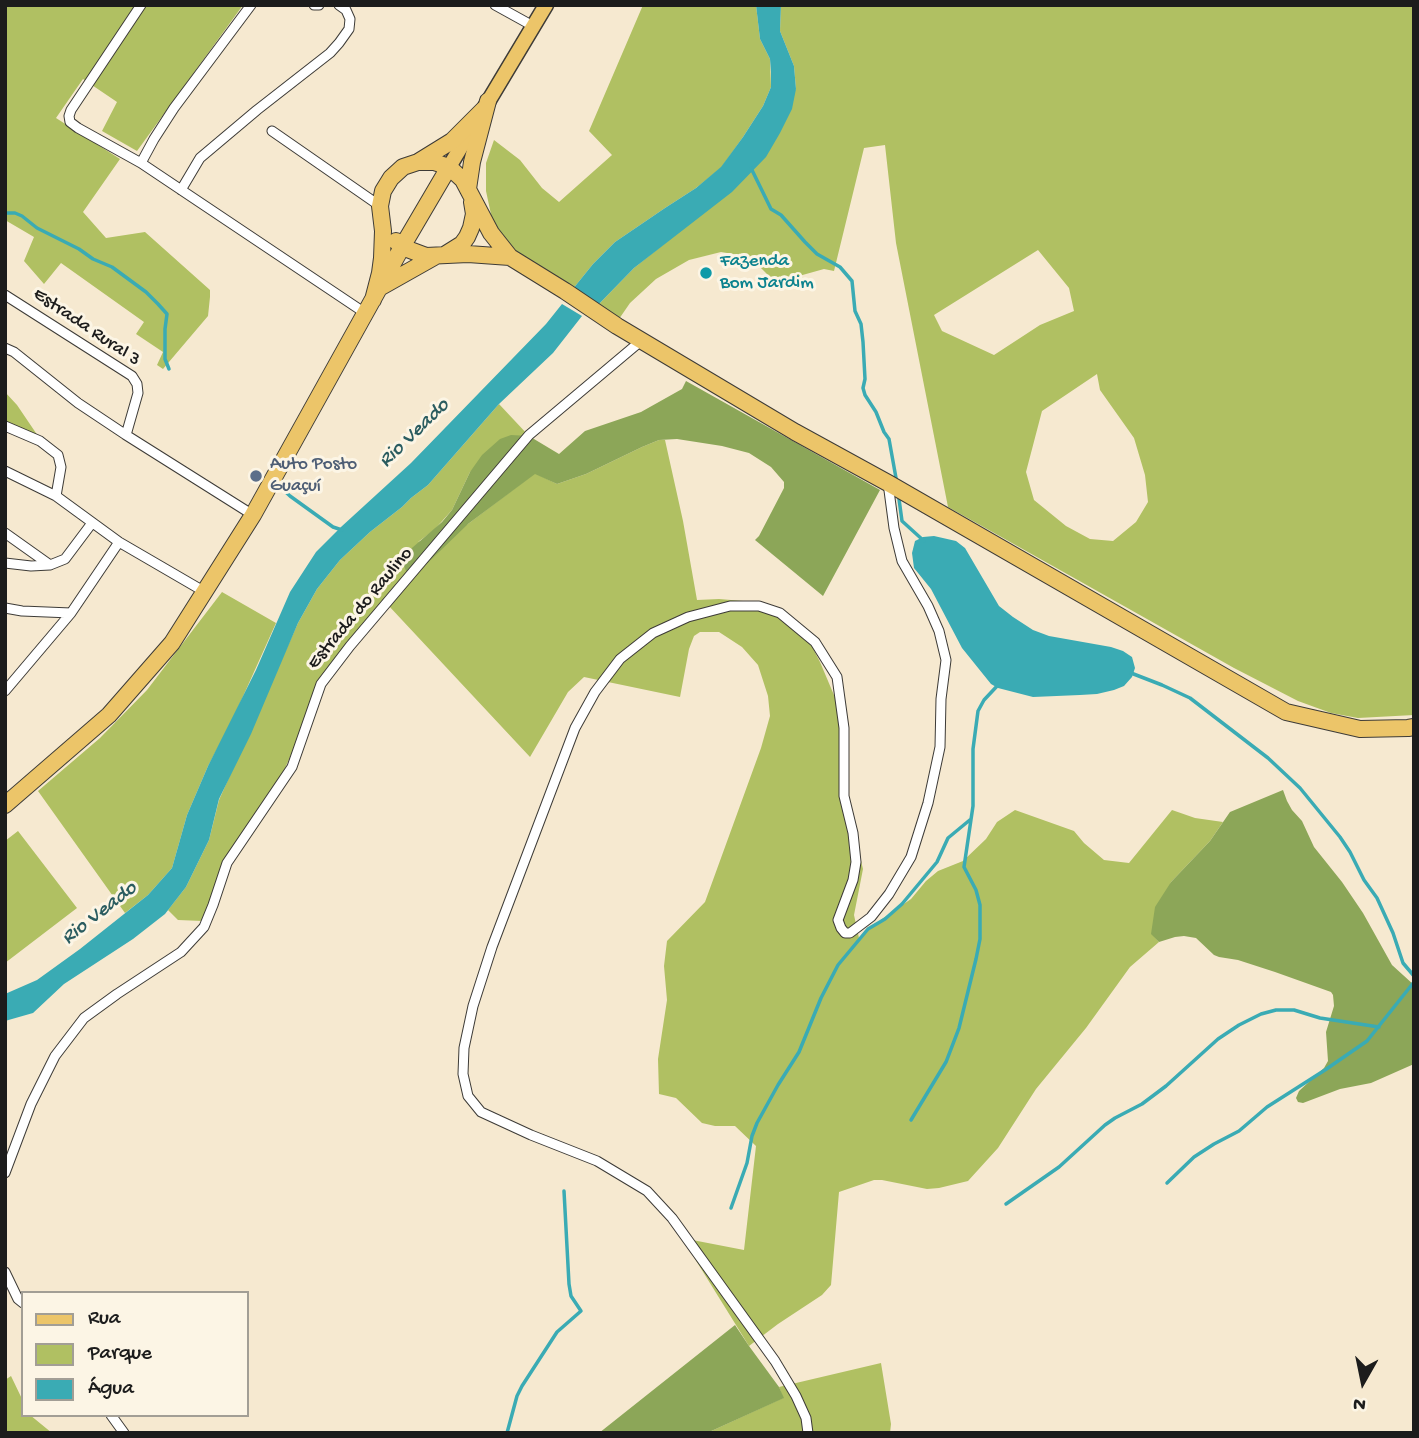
<!DOCTYPE html>
<meta charset="utf-8">
<style>
body{margin:0}
#map{position:relative;width:1419px;height:1438px;overflow:hidden;background:#f6e9d0;font-family:"Gochi Hand",sans-serif}
canvas{display:block}
.frame{position:absolute;inset:0;border:7px solid #1c1c1c;pointer-events:none}
.legend{position:absolute;left:21px;top:1291px;width:228px;height:126px;box-sizing:border-box;background:#fcf5e5;border:2px solid #a29e95;margin:0;padding:9px 12px;list-style:none;font-size:21px;color:#1c1c1c}
.legend li{display:flex;align-items:center;gap:14px;height:35px}
.legend b{width:35px;border:2px solid #a29e95}
.north{position:absolute;left:1328px;top:1347px;width:70px;height:70px;-webkit-text-stroke:5px #fcf5e5;paint-order:stroke;rotate:189deg;font-size:19px;font-weight:700;line-height:28px;text-align:center;color:#1c1c1c}
.north::after{content:'';display:block;margin:auto;width:24px;height:32px;background:#1c1c1c;clip-path:polygon(50% 0,100% 100%,50% 72%,0 100%)}
</style>
<div id="map">
<canvas width="1419" height="1438"></canvas>
<div class="frame"></div>
<ul class="legend">
<li><b style="height:9px;background:#ecc569"></b>Rua</li>
<li><b style="height:19px;background:#b0c062"></b>Parque</li>
<li><b style="height:19px;background:#3aabb4"></b>Água</li>
</ul>
<div class="north">N</div>
</div>
<script>
const g = document.querySelector('canvas').getContext('2d');
g.lineJoin = 'round';
function paint(path, color) {
  g.fillStyle = color;
  g.fill(path, 'evenodd');
}
function poly(rows) {
  const path = new Path2D();
  for (const r of rows) {
    path.moveTo(r[0], r[1]);
    for (let i = 2; i < r.length; i += 2) path.lineTo(r[i], r[i + 1]);
  }
  return path;
}
function strokePath(path, color, width, dash) {
  g.strokeStyle = color;
  g.lineWidth = width;
  g.lineCap = dash ? 'butt' : 'round';
  g.setLineDash(dash || []);
  g.stroke(path);
}
function write(font, color, halo, rows, align = 'center') {
  g.font = font + ' "Gochi Hand",sans-serif';
  g.lineWidth = 6;
  g.setLineDash([]);
  g.textBaseline = 'middle';
  g.strokeStyle = halo;
  g.fillStyle = color;
  for (const [text, x, y, turn = 0] of rows) {
    g.save();
    g.translate(x, y);
    g.rotate((+turn || 0) * Math.PI / 180);
    g.textAlign = isNaN(turn) ? turn : align;
    if (halo) g.strokeText(text, 0, 0);
    g.fillText(text, 0, 0);
    g.restore();
  }
}
const green = poly([
 [5,5,243,5,137,151,102,131,117,102,83,79,56,118,120,159,83,212,106,238,145,232,210,290,210,297,208,316,163,369,157,365,163,352,136,334,144,322,61,263,44,284,24,261,34,237,5,220],
 [643,5,756,5,760,39,770,59,771,87,763,106,743,137,721,168,696,188,665,208,615,242,593,264,572,290,546,275,508,245,492,219,486,191,486,163,494,140,520,160,542,188,559,202,612,155,589,131],
 [781,5,1414,5,1414,715,1358,718,1331,713,1298,701,1234,668,948,507,896,243,885,145,864,148,834,271,824,269,781,281,770,277,759,266,739,255,721,252,689,260,656,279,630,303,619,319,597,306,634,268,680,231,796,89,794,66,780,31],
 [1038,250,1069,288,1074,311,1040,325,994,355,942,331,934,315],
 [1097,374,1100,390,1134,438,1145,475,1148,502,1136,522,1113,541,1090,539,1066,526,1034,500,1026,472,1042,411],
 [5,392,17,405,38,436,5,425],
 [499,404,529,436,470,472,452,510,434,530,418,542,468,524,535,473,557,484,586,474,642,447,659,440,665,440,683,521,697,600,719,599,743,601,765,608,804,631,820,662,839,707,845,775,852,824,863,869,854,915,859,938,882,919,911,899,926,881,938,871,963,861,986,839,997,822,1015,810,1074,831,1084,843,1104,860,1129,863,1172,810,1195,818,1223,822,1210,841,1171,882,1152,934,1159,942,1130,967,1086,1028,1036,1089,998,1148,968,1181,939,1188,927,1189,882,1180,874,1180,839,1192,831,1285,822,1295,778,1324,749,1346,682,1238,744,1250,756,1146,735,1126,715,1126,702,1123,676,1098,659,1094,658,1059,667,1000,664,966,667,941,705,902,761,748,770,716,768,696,758,665,742,647,719,632,700,632,694,636,689,649,680,697,584,677,568,692,530,757,388,605,328,672,282,775,246,832,203,921,178,920,168,910,186,887,209,840,219,800,298,623,317,589,340,560,370,532,402,507,411,498,428,485],
 [222,592,276,623,231,723,208,766,187,815,172,868,148,895,125,913,38,791,100,738,147,690],
 [18,831,77,908,5,963,5,841],
 [881,1363,891,1424,890,1433,707,1433,783,1398,779,1387],
 [11,1376,23,1401,23,1415,30,1415,52,1433,5,1433,5,1380]
]);
const forest = poly([
 [686,381,880,490,823,596,755,540,759,536,784,488,784,482,771,467,749,453,722,446,677,439,659,440,642,447,586,474,557,484,535,474,468,524,410,580,403,564,405,554,442,522,452,510,470,472,482,455,500,439,511,435,529,436,559,454,585,431,641,412,682,389],
 [1283,790,1287,801,1292,810,1302,821,1314,847,1342,882,1363,913,1392,965,1414,985,1414,1064,1371,1083,1340,1089,1303,1103,1298,1102,1296,1098,1299,1091,1324,1068,1328,1061,1326,1032,1334,1006,1333,995,1331,992,1275,972,1238,960,1219,957,1214,955,1196,938,1184,936,1175,937,1159,942,1151,934,1155,907,1171,882,1210,841,1230,812],
 [735,1325,749,1346,779,1387,784,1398,707,1433,599,1433]
]);
const water = poly([
 [756,5,781,5,780,31,794,66,796,89,792,109,780,133,766,157,732,192,634,268,597,306,572,290,593,264,615,242,665,208,696,188,721,167,743,137,763,106,771,87,771,72,770,59,760,39],
 [562,304,582,316,553,353,499,404,428,485,411,498,402,507,370,532,340,560,317,589,298,623,251,734,219,799,209,840,186,887,165,914,133,939,64,984,33,1013,5,1021,5,994,37,980,80,949,148,895,172,868,187,815,208,766,256,670,290,592,316,552,341,527,411,463,546,324],
 [934,536,956,541,965,548,999,606,1013,617,1033,630,1049,636,1111,647,1123,651,1132,657,1135,668,1132,677,1124,686,1114,690,1097,694,1080,695,1033,697,998,688,991,684,962,648,931,589,914,568,912,553,915,541,923,537]
]);
const stream = poly([
 [751,168,771,209,781,215,805,242,817,254,840,267,852,281,855,311,861,324,863,342,865,379,863,388,865,395,876,412,884,432,889,439,896,478],
 [5,213,15,213,22,216,37,228,79,249,93,259,112,267,146,292,158,304,167,314,165,329,165,359,169,369],
 [278,485,290,496,333,527,342,530],
 [899,499,902,521,924,541],
 [1131,673,1162,685,1190,698,1268,758,1300,788,1340,837,1350,852,1364,880,1377,898,1393,933,1403,963,1414,976],
 [911,1120,946,1062,959,1028,976,959,980,939,980,905,976,890,964,867,973,806,973,749,978,711,984,700,999,684],
 [1167,1183,1194,1157,1214,1144,1239,1131,1267,1107,1325,1070,1367,1041,1414,982],
 [1006,1204,1059,1167,1105,1125,1115,1118,1142,1104,1166,1086,1218,1039,1239,1025,1261,1014,1276,1010,1294,1010,1320,1018,1379,1027],
 [731,1208,747,1163,752,1136,757,1123,778,1085,799,1052,821,998,838,965,868,929,885,919,902,904,937,862,948,838,971,819],
 [507,1433,517,1396,522,1386,557,1332,581,1311,571,1296,569,1284,564,1191]
]);
const minor = poly([
 [141,5,71,110,69,116,70,122,78,128,141,163,365,313],
 [314,5,319,5],
 [495,5,533,26],
 [272,131,380,206],
 [141,163,154,139,174,108,251,5],
 [181,190,200,158,257,110,330,53,339,43,349,29,350,19,346,10,339,5],
 [5,295,132,376,137,384,138,393,126,435],
 [5,348,14,352,78,403,126,435,253,515],
 [5,426,40,441,58,455,61,467,56,496],
 [5,471,56,496,119,542,205,592],
 [5,533,50,565],
 [5,563,31,566,50,565,65,559,92,523],
 [5,608,22,611,71,613],
 [5,691,71,613,119,542],
 [5,1173,31,1104,55,1056,84,1018,117,994,181,952,204,927,213,905,227,863,292,767,321,684,350,646,529,435,642,340],
 [5,1272,18,1299,23,1303],
 [111,1415,124,1433],
 [808,1433,806,1418,796,1396,775,1361,672,1218,647,1191,597,1161,531,1135,481,1112,468,1096,463,1074,464,1048,473,1006,492,947,575,728,595,692,620,659,653,633,688,617,730,606,759,606,780,613,815,642,837,677,844,728,844,796,853,833,856,862,853,880,838,920,841,928,845,933,850,933,871,917,889,894,911,857,928,803,940,747,941,699,946,660,939,631,928,606,902,561,894,528,888,483]
]);
const primary = poly([
 [449,167,546,5]
]);
const trunk = poly([
 [418,162,452,141,484,109],
 [468,189,472,162,488,101],
 [396,241,402,247,426,256,468,254,510,257],
 [446,254,462,244,467,237,471,228,474,214,472,202],
 [381,287,436,256],
 [373,300,380,273,382,258,383,231,380,206,383,191,391,178,403,167,418,162,434,162,449,167,463,180,491,233,510,257,565,291,617,326,795,432,888,483,1286,712,1360,729,1408,728,1414,727],
 [5,805,109,715,172,643,253,515,402,247,449,167]
]);
const markers = [
 [706,273,7,"#0f9aa8"],
 [256,476,7,"#5c6f8a"]
];
const cultureNames = [
 ["Fazenda",720,262],
 ["Bom Jardim",720,284]
];
const streetNames = [
 ["Estrada Rural 3",86,328,34],
 ["Estrada do Raulino",361,609,-50]
];
const serviceNames = [
 ["Auto Posto",270,465],
 ["Guaçuí",270,487]
];
const waterNames = [
 ["Rio Veado",415,434,-44],
 ["Rio Veado",100,914,-38]
];
paint(green, '#b0c062');
paint(forest, '#8ca658');
paint(water, '#3aabb4');
strokePath(stream, '#3aabb4', 3.5);
strokePath(minor, '#3d3b37', 11);
strokePath(primary, '#3d3b37', 17);
strokePath(trunk, '#3d3b37', 18);
strokePath(minor, '#fff', 9);
strokePath(primary, '#ecc569', 14);
strokePath(trunk, '#ecc569', 16);
for (const [x, y, r, color] of markers) {
  const dot = new Path2D();
  dot.arc(x, y, r, 0, 2 * Math.PI);
  g.fillStyle = color;
  g.fill(dot);
  strokePath(dot, '#fcf5e5', 2.5);
}
write('19px', '#0d838f', '#fcf5e5', cultureNames, 'left');
write('19px', '#1c1c1c', '#fcf5e5', streetNames);
write('19px', '#4e5e75', '#fcf5e5', serviceNames, 'left');
write('italic 21px', '#2a5c60', '#fcf5e5', waterNames);
</script>
